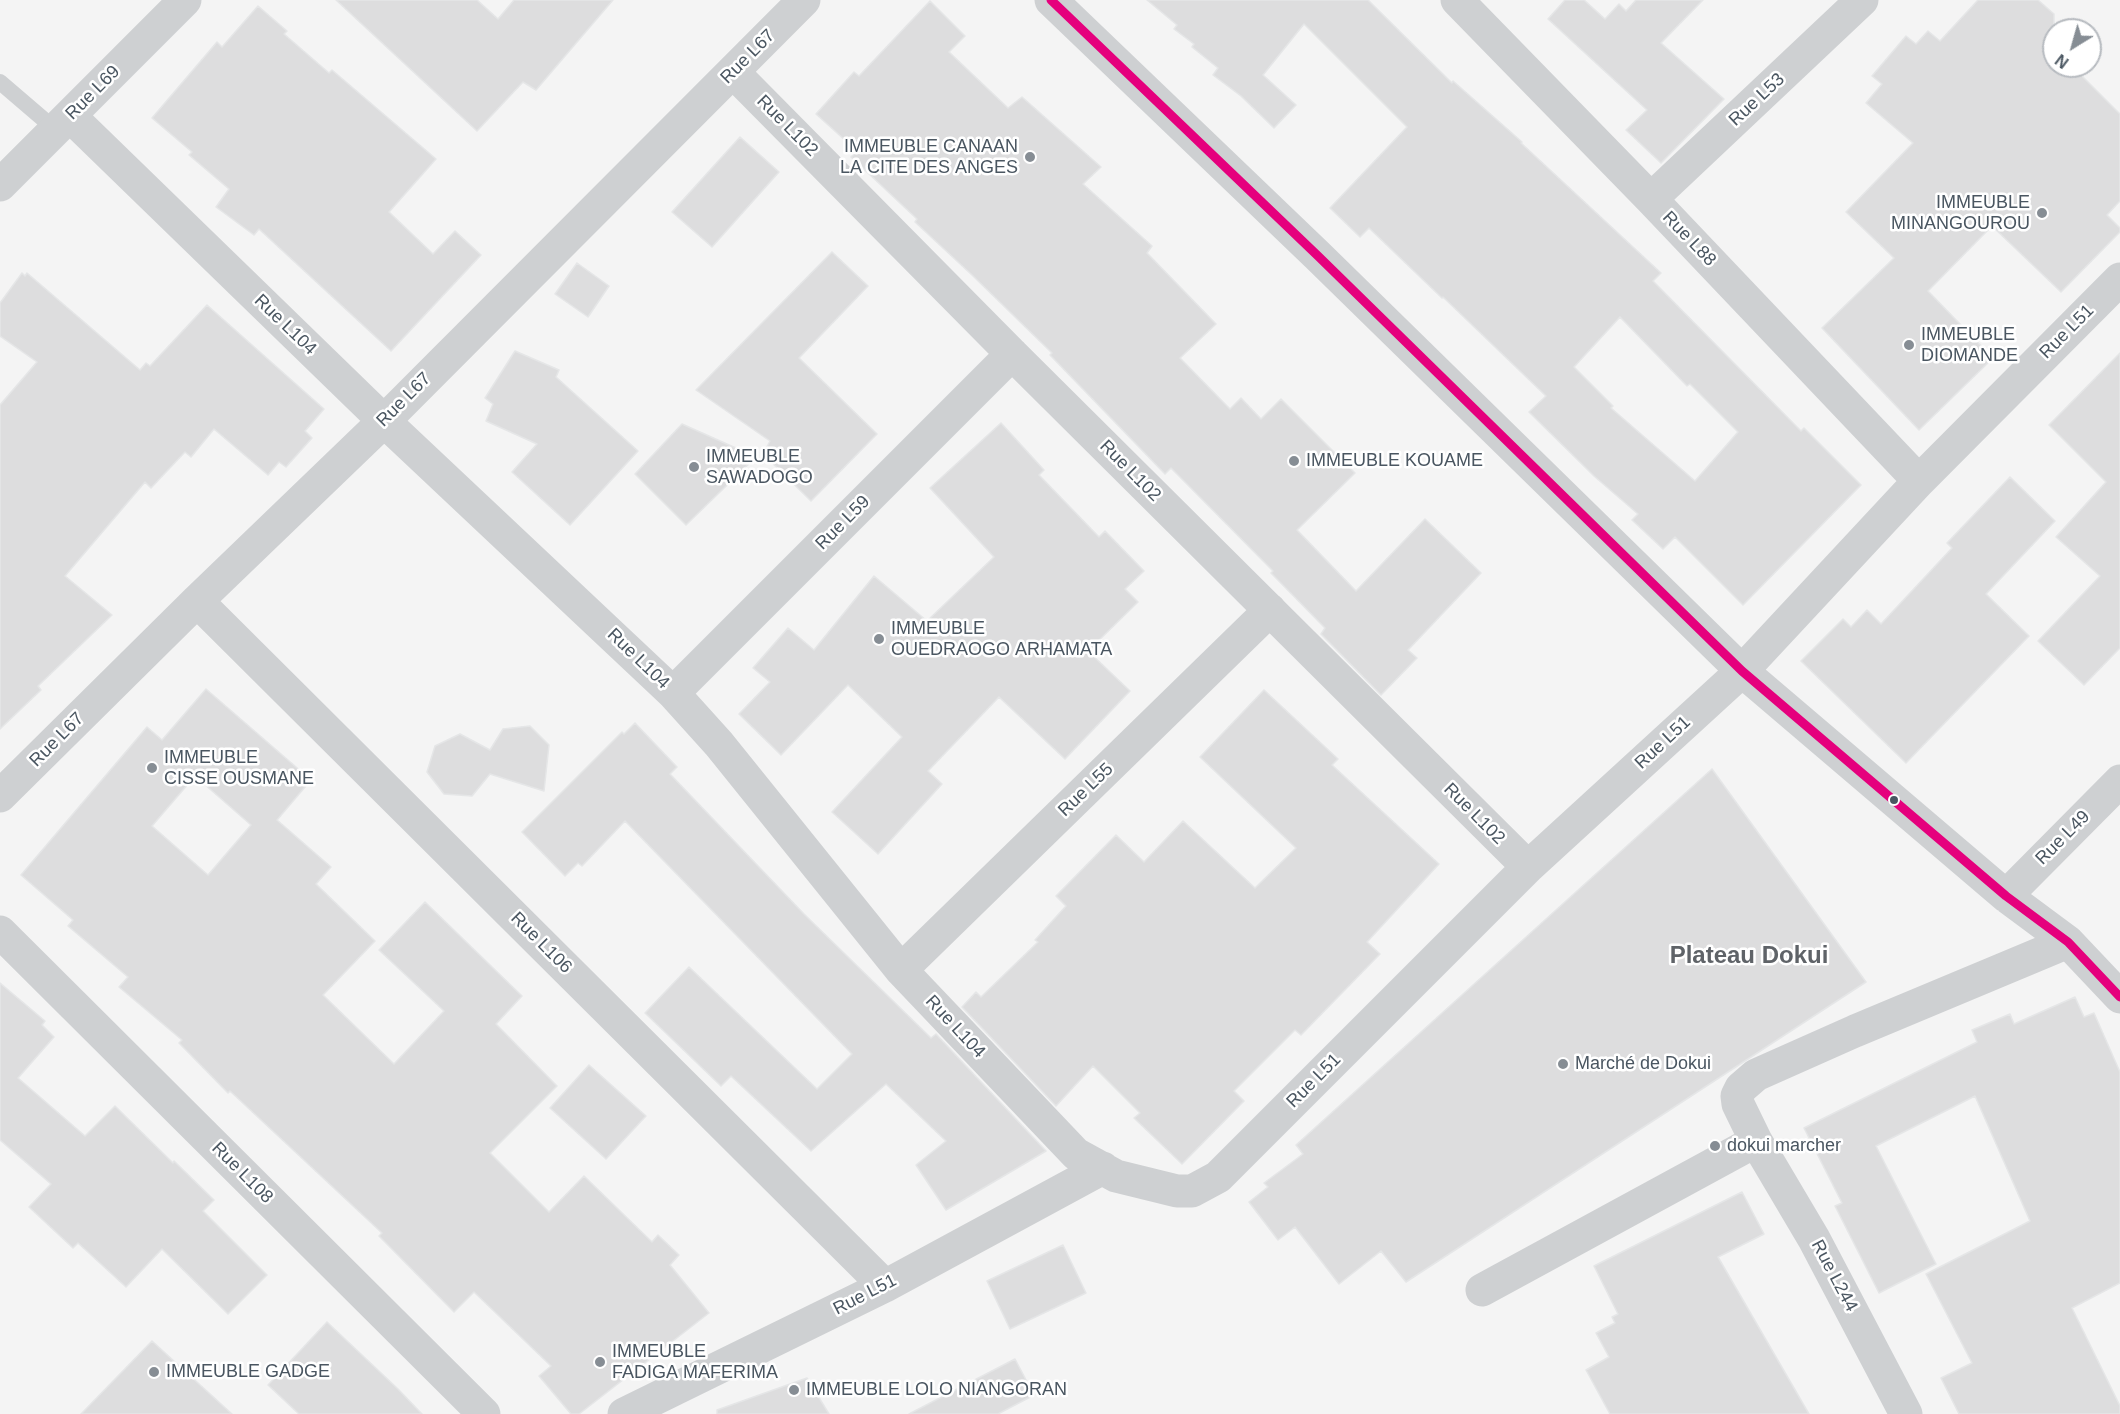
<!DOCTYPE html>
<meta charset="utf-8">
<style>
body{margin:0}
#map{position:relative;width:2120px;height:1414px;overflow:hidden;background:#f4f4f4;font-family:Helvetica,sans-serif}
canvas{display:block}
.north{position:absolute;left:2042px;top:18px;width:60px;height:60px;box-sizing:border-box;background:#fff;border:2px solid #b7bbc0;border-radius:50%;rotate:217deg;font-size:16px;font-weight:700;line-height:24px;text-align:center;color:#4a5661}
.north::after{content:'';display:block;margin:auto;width:21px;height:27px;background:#868d94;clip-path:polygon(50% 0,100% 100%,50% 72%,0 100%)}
</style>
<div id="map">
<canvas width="2120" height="1414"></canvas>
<div class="north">N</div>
</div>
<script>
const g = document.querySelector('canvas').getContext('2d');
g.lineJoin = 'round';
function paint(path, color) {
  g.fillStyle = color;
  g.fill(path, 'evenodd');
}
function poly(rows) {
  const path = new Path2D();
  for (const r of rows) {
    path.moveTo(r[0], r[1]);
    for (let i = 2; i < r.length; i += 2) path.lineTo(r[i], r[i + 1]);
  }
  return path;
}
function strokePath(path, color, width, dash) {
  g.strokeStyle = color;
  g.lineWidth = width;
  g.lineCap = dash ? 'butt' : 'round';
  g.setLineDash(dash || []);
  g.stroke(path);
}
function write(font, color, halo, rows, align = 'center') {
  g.font = font + ' Helvetica,sans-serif';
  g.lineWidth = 5;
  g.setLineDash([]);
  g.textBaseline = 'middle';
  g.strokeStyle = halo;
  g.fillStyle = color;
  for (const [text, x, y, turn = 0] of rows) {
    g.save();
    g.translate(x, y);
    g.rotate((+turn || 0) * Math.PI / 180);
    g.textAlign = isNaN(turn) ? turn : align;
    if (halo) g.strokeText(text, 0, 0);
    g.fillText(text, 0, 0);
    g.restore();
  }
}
const building = poly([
 [336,0,477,0,498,19,514,0,613,0,536,90,523,82,477,131,336,0],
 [1147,0,1368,0,1452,83,1453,81,1522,142,1521,143,1661,273,1653,281,1801,431,1804,428,1861,485,1743,605,1675,537,1663,549,1632,520,1638,514,1594,476,1529,412,1546,396,1443,297,1442,298,1369,228,1360,237,1330,208,1407,127,1304,24,1263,75,1296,105,1274,128,1241,96,1213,75,1218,68,1192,47,1194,44,1174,29,1177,25,1147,0],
 [1620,317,1687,386,1690,384,1738,432,1695,481,1611,408,1613,406,1574,367,1620,317],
 [1565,0,1584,0,1605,19,1619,4,1626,11,1636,0,1703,0,1661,43,1724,99,1661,163,1626,130,1647,110,1548,19,1565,0],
 [1978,0,2038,0,2054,14,2054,66,2072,66,2120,114,2120,201,2107,215,2120,228,2120,232,2061,292,1992,226,1928,291,1993,358,1919,430,1822,328,1894,258,1846,212,1913,143,1866,103,1882,84,1872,76,1906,36,1916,44,1928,31,1940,41,1978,0],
 [930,1,965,36,949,52,1008,108,1022,97,1101,167,1083,184,1152,246,1147,253,1216,324,1180,358,1230,409,1241,398,1261,419,1281,399,1355,473,1297,530,1356,591,1425,519,1481,573,1408,650,1417,658,1381,695,1321,634,1325,628,1271,573,1273,571,1171,468,1165,474,1050,355,1052,353,972,275,915,222,917,219,851,157,857,151,816,114,854,72,859,76,930,1],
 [258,6,287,31,284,34,329,73,332,70,436,159,389,212,433,254,455,231,481,255,391,351,259,229,254,235,216,207,229,189,189,155,192,152,152,118,217,42,222,47,258,6],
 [740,137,779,172,712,247,672,212,740,137],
 [832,252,868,286,799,358,877,434,811,501,763,454,770,441,696,390,832,252],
 [577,263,609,286,588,317,555,294,577,263],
 [22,273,25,276,27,273,140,370,146,363,150,366,207,305,324,409,305,431,312,438,286,467,279,462,268,475,214,429,191,457,185,452,151,488,145,482,65,576,112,615,38,686,41,690,0,729,0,405,37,362,0,336,0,303,22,273],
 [515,351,559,370,556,377,638,451,570,525,512,472,537,444,486,421,493,404,485,398,515,351],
 [2120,353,2120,648,2084,685,2038,641,2100,576,2056,537,2106,482,2049,425,2120,353],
 [1001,423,1044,470,1039,475,1099,537,1105,531,1144,571,1125,589,1138,602,1088,651,1130,691,1065,759,999,697,928,771,942,784,878,854,832,812,902,737,848,685,781,755,739,714,770,682,753,668,788,628,814,650,874,576,927,621,994,557,930,488,1001,423],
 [682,424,756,457,686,525,635,474,682,424],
 [2010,477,2055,521,1986,594,2029,636,1906,763,1801,661,1843,619,1851,627,1867,610,1881,624,1952,548,1947,543,2010,477],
 [206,689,311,780,277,820,331,867,316,884,375,941,323,995,394,1064,444,1011,379,950,425,902,522,996,496,1024,557,1086,490,1153,549,1212,584,1176,652,1242,658,1235,679,1255,670,1265,709,1313,579,1414,571,1414,539,1376,551,1366,474,1292,454,1312,379,1236,382,1233,230,1091,228,1093,179,1043,182,1040,119,987,128,977,68,926,73,920,21,875,147,727,162,740,206,689],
 [195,776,251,825,208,875,152,826,195,776],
 [1264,690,1338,759,1332,765,1439,864,1367,942,1380,954,1301,1035,1295,1030,1234,1091,1244,1101,1182,1164,1134,1118,1140,1113,1093,1066,1056,1106,962,1007,976,992,981,997,1038,942,1035,940,1066,906,1056,896,1116,835,1144,862,1183,821,1255,888,1296,848,1200,757,1264,690],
 [635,723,677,767,670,774,804,914,931,1038,936,1034,1046,1151,946,1210,916,1165,946,1141,886,1084,811,1151,731,1076,721,1086,645,1013,689,967,817,1089,852,1054,625,821,582,866,578,863,565,876,522,832,622,732,624,734,635,723],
 [530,726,549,745,544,791,490,774,472,796,444,794,427,772,435,746,460,734,490,750,503,729,530,726],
 [1712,769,1866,982,1406,1282,1381,1251,1339,1284,1295,1227,1278,1240,1249,1202,1268,1187,1264,1183,1303,1154,1296,1145,1712,769],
 [0,983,45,1021,42,1025,54,1037,18,1078,85,1136,115,1106,173,1163,174,1161,214,1200,203,1211,267,1275,228,1314,162,1249,126,1287,78,1243,73,1248,29,1207,51,1184,0,1140,0,983],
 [2075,997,2084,1017,2094,1013,2120,1072,2120,1283,2072,1308,2120,1406,2120,1414,1959,1414,1941,1378,1972,1363,1926,1274,2030,1221,1975,1096,1876,1146,1936,1264,1879,1293,1835,1206,1842,1203,1804,1128,1977,1042,1972,1030,2010,1014,2014,1024,2075,997],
 [589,1065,646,1116,606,1159,550,1108,589,1065],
 [1742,1192,1764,1234,1718,1257,1809,1414,1610,1414,1586,1370,1609,1357,1596,1333,1615,1323,1612,1317,1618,1314,1594,1266,1742,1192],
 [1063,1245,1086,1293,1010,1329,987,1281,1063,1245],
 [327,1322,398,1389,422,1414,299,1414,268,1385,327,1322],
 [152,1341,232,1414,81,1414,152,1341],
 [1015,1359,1034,1395,998,1414,909,1414,1015,1359],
 [807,1378,829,1414,717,1414,717,1410,807,1378]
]);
const lane = poly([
 [0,82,56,130]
]);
const street = poly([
 [1051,0,1318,256,1742,671,2006,896,2068,942,2120,997],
 [1457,0,1651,199,1919,481],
 [733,72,1012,354,1528,867],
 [70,116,384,421,673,693,719,744,901,970,1076,1154,1116,1176,1177,1191,1192,1191,1218,1177,1528,867,1742,671,1919,481,2120,279],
 [0,185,185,0],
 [1651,199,1862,0],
 [197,601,885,1286],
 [673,693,1012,354],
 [0,796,197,601,384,421,804,0],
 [2006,896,2120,781],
 [0,932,484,1414],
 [901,970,1270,610],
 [1482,1290,1756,1141],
 [624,1414,885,1286,1103,1168],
 [1906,1414,1814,1239,1756,1141,1738,1104,1737,1096,1741,1088,1756,1075,1855,1031,2068,942]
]);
const bus1 = poly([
 [1051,0,1318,256,1742,671,2006,896,2068,942,2120,997]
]);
const markers = [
 [1030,157,6,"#868d94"],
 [2042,213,6,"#868d94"],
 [1909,345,6,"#868d94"],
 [1294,461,6,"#868d94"],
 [694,467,6,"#868d94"],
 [879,639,6,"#868d94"],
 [152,768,6,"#868d94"],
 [1894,800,5,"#4a5661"],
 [1563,1064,6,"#868d94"],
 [1715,1146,6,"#868d94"],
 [600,1362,6,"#868d94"],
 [154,1372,6,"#868d94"],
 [794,1390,6,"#868d94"]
];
const streetNames = [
 ["Rue L67",748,57,-45],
 ["Rue L69",93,93,-45],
 ["Rue L53",1757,100,-43],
 ["Rue L102",787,126,45],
 ["Rue L88",1689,239,46],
 ["Rue L104",285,325,44],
 ["Rue L51",2067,332,-45],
 ["Rue L67",404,400,-45],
 ["Rue L102",1130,471,45],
 ["Rue L59",843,523,-45],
 ["Rue L104",638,659,44],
 ["Rue L67",57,740,-45],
 ["Rue L51",1663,743,-43],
 ["Rue L55",1086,790,-44],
 ["Rue L102",1474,814,45],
 ["Rue L49",2063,838,-45],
 ["Rue L106",541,943,45],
 ["Rue L104",955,1027,47],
 ["Rue L51",1314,1081,-45],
 ["Rue L108",242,1173,45],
 ["Rue L244",1834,1276,62],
 ["Rue L51",865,1295,-27]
];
const poiNames = [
 ["IMMEUBLE CANAAN",1018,147,"right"],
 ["LA CITE DES ANGES",1018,168,"right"],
 ["IMMEUBLE",2030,203,"right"],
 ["MINANGOUROU",2030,224,"right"],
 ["IMMEUBLE",1921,335],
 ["DIOMANDE",1921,356],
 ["IMMEUBLE",706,457],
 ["SAWADOGO",706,478],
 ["IMMEUBLE KOUAME",1306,461],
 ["IMMEUBLE",891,629],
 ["OUEDRAOGO ARHAMATA",891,650],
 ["IMMEUBLE",164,758],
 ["CISSE OUSMANE",164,779],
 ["Marché de Dokui",1575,1064],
 ["dokui marcher",1727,1146],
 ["IMMEUBLE",612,1352],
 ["FADIGA MAFERIMA",612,1373],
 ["IMMEUBLE GADGE",166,1372],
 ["IMMEUBLE LOLO NIANGORAN",806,1390]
];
const districtNames = [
 ["Plateau Dokui",1749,956]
];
paint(building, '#ddddde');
strokePath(building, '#e5e6e7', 1.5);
strokePath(lane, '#ced0d2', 16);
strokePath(street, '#ced0d2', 33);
strokePath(bus1, '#e5007d', 9);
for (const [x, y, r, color] of markers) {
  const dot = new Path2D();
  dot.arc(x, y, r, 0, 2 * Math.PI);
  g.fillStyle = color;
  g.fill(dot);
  strokePath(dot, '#fff', 2);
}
write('18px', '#4a5661', '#fff', streetNames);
write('18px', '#4a5661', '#fff', poiNames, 'left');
write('bold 24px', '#5f6368', '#fff', districtNames);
</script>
